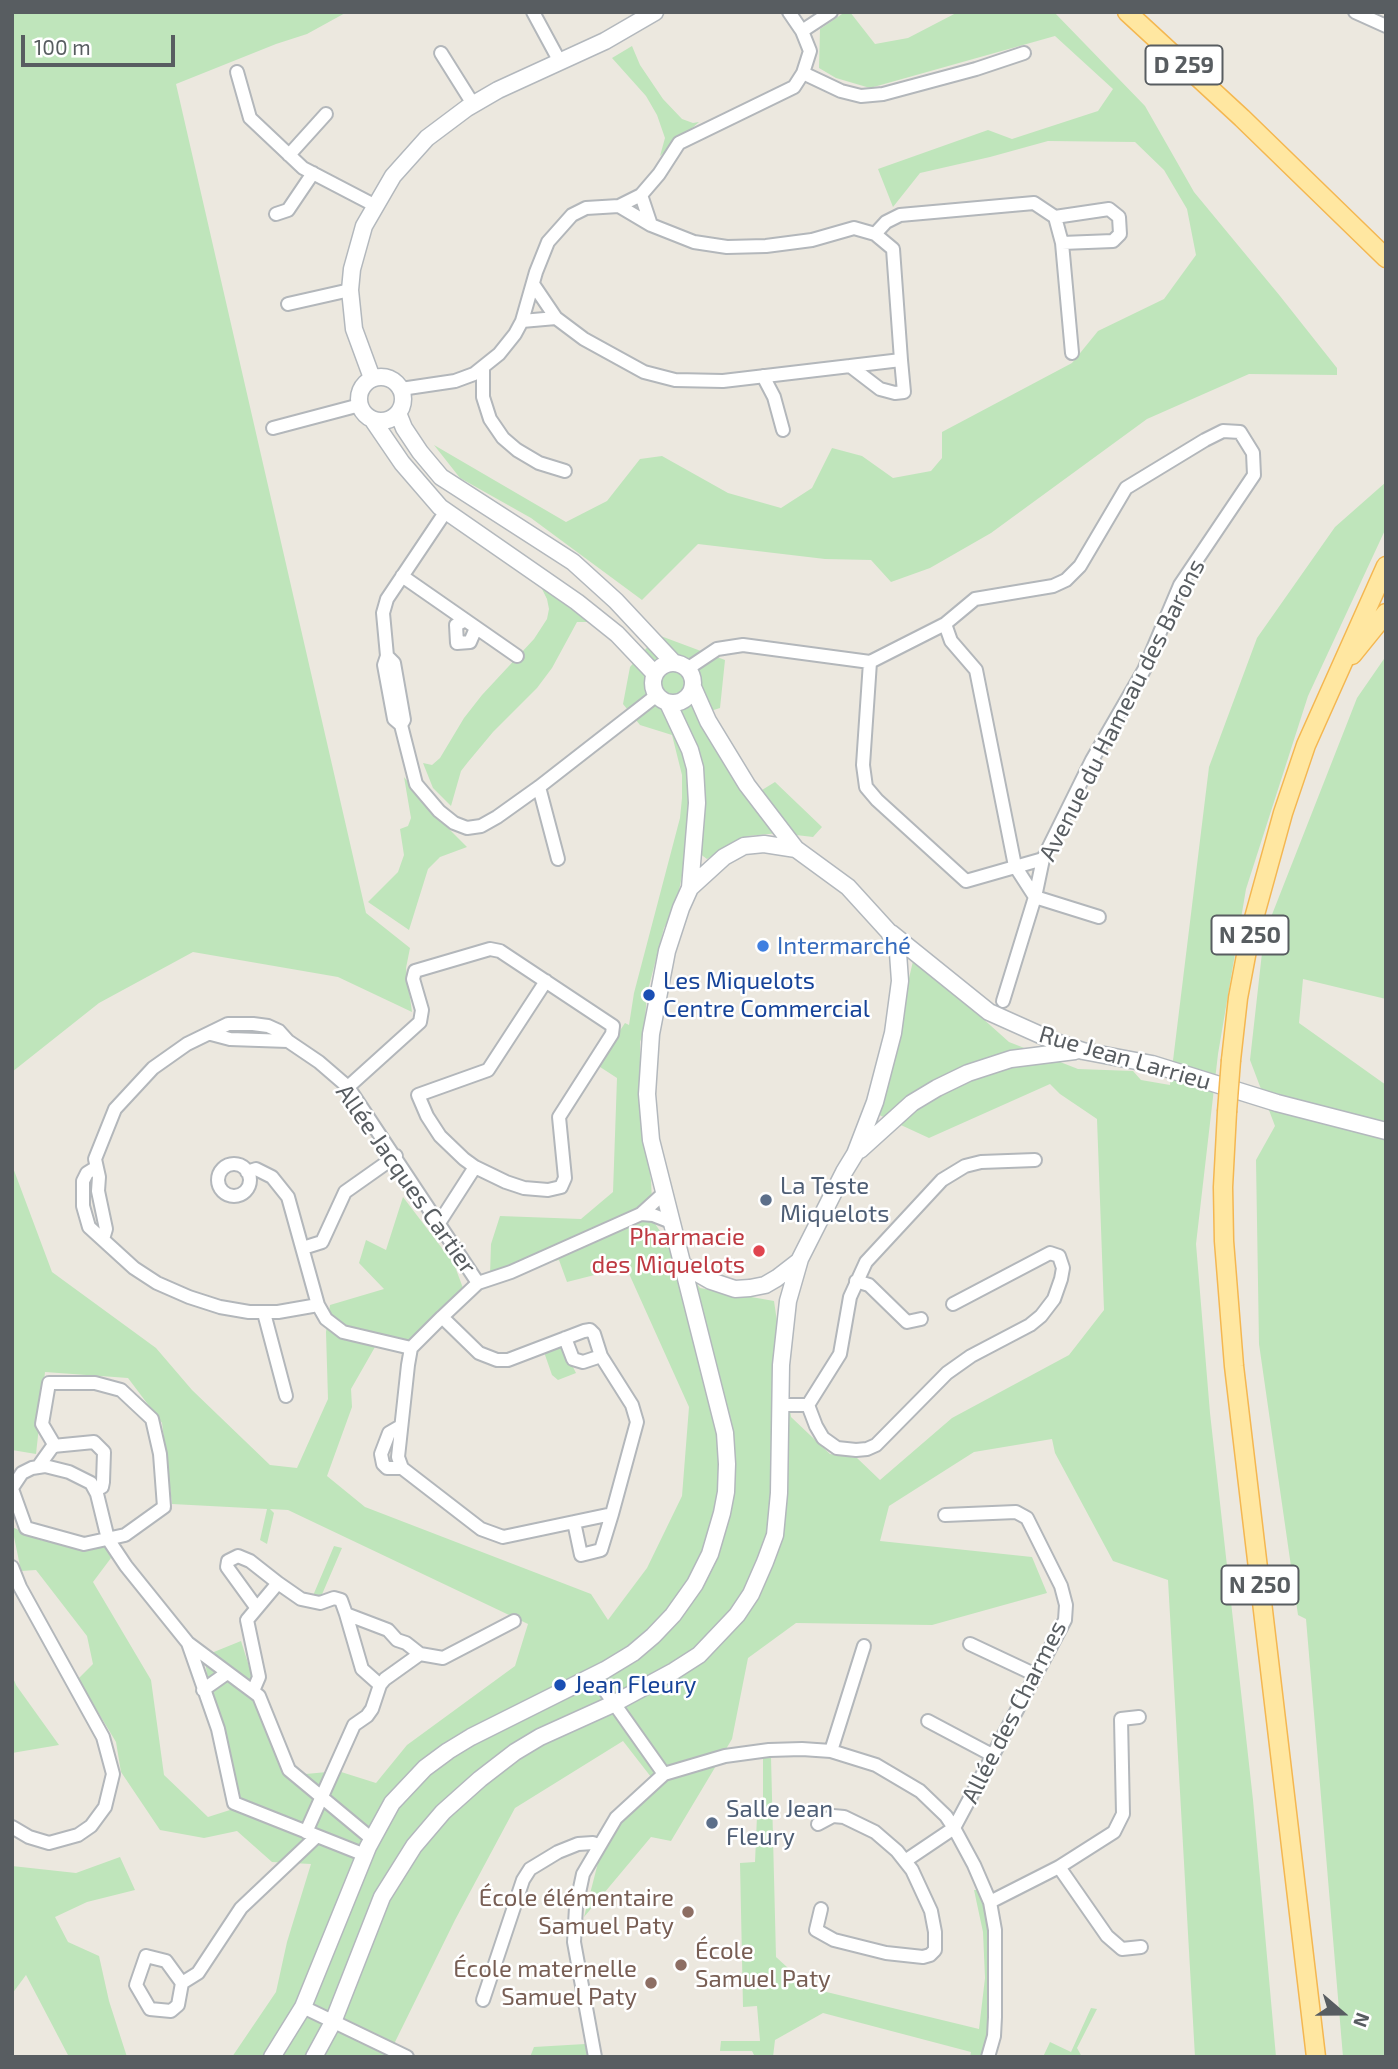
<!DOCTYPE html>
<meta charset="utf-8">
<style>
body{margin:0}
#map{position:relative;width:1398px;height:2069px;overflow:hidden;background:#ece8df;font-family:"Exo 2",sans-serif}
canvas{display:block}
.frame{position:absolute;inset:0;border:14px solid #585d61;pointer-events:none}
.north{position:absolute;left:1307px;top:1978px;width:70px;height:70px;-webkit-text-stroke:5px #fff;paint-order:stroke;rotate:110deg;font-size:19px;font-weight:700;line-height:28px;text-align:center;color:#585d61}
.north::after{content:'';display:block;margin:auto;width:24px;height:32px;background:#585d61;clip-path:polygon(50% 0,100% 100%,50% 72%,0 100%)}
.scale{position:absolute;left:21px;top:35px;width:154px;height:32px;box-sizing:border-box;border:4px solid #585d61;border-top:0;padding-left:9px;font-size:21px;line-height:24px;white-space:nowrap;color:#585d61;-webkit-text-stroke:5px #fff;paint-order:stroke}
</style>
<div id="map">
<canvas width="1398" height="2069"></canvas>
<div class="frame"></div>
<div class="north">N</div>
<div class="scale">100 m</div>
</div>
<script>
const g = document.querySelector('canvas').getContext('2d');
g.lineJoin = 'round';
function paint(path, color) {
  g.fillStyle = color;
  g.fill(path, 'evenodd');
}
function poly(rows) {
  const path = new Path2D();
  for (const r of rows) {
    if (r.length === 3) {
      path.moveTo(r[0] + r[2], r[1]);
      path.arc(r[0], r[1], r[2], 0, 2 * Math.PI);
      continue;
    }
    path.moveTo(r[0], r[1]);
    for (let i = 2; i < r.length; i += 2) path.lineTo(r[i], r[i + 1]);
  }
  return path;
}
function strokePath(path, color, width, dash) {
  g.strokeStyle = color;
  g.lineWidth = width;
  g.lineCap = dash ? 'butt' : 'round';
  g.setLineDash(dash || []);
  g.stroke(path);
}
function write(font, color, halo, rows, align = 'center') {
  g.font = font + ' "Exo 2",sans-serif';
  g.lineWidth = 5;
  g.setLineDash([]);
  g.textBaseline = 'middle';
  g.strokeStyle = halo;
  g.fillStyle = color;
  for (const [text, x, y, turn = 0] of rows) {
    g.save();
    g.translate(x, y);
    g.rotate((+turn || 0) * Math.PI / 180);
    g.textAlign = isNaN(turn) ? turn : align;
    if (halo) g.strokeText(text, 0, 0);
    g.fillText(text, 0, 0);
    g.restore();
  }
}
const green = poly([
 [12,12,347,12,307,34,276,44,176,84,366,913,410,948,406,968,412,1012,338,977,193,952,99,1003,12,1072],
 [845,12,850,12,875,44,908,38,958,12,1054,12,1145,106,1194,192,1280,296,1337,368,1337,375,1249,374,1147,419,991,533,930,568,891,582,871,560,825,559,698,544,642,600,531,518,460,478,434,445,566,522,607,501,640,459,662,456,728,493,781,508,812,488,832,448,862,456,893,478,931,471,942,458,942,432,1072,363,1098,331,1164,299,1196,255,1187,209,1164,170,1135,142,1048,141,990,157,920,173,893,207,878,169,988,130,1012,139,1098,111,1113,89,1055,36,870,88,836,78,819,68,820,29],
 [632,46,640,65,663,99,682,119,693,123,699,122,660,156,665,138,657,115,646,96,612,58],
 [1386,482,1386,528,1308,696,1246,889,1218,1054,1196,1244,1210,1413,1253,1800,1276,2057,1195,2057,1168,1580,1113,1561,1055,1453,1052,1439,974,1452,889,1506,880,1541,1032,1557,1047,1593,932,1625,796,1623,748,1658,732,1739,671,1841,651,1837,584,1917,600,1855,651,1777,623,1741,515,1808,455,1920,395,2042,403,2057,232,2057,276,1992,287,1942,311,1864,272,1862,237,1831,204,1838,160,1830,121,1772,116,1742,78,1679,93,1664,87,1636,36,1570,21,1571,12,1527,43,1541,104,1544,111,1558,93,1582,151,1680,164,1775,208,1817,230,1810,204,1656,241,1641,284,1776,338,1771,376,1783,407,1745,515,1666,528,1624,288,1510,270,1509,274,1513,267,1544,260,1540,267,1509,172,1504,162,1423,128,1378,45,1372,36,1454,12,1450,12,1165,52,1272,156,1348,192,1390,270,1465,297,1468,328,1399,326,1332,330,1305,384,1289,359,1263,366,1240,386,1250,403,1197,454,1264,463,1288,412,1344,375,1347,351,1389,352,1407,327,1476,365,1507,591,1594,608,1620,647,1568,682,1496,689,1407,626,1267,567,1282,559,1260,490,1275,491,1244,500,1216,581,1219,613,1192,617,1078,597,1065,625,1023,629,1025,634,993,680,818,682,798,682,775,672,735,640,725,623,704,630,667,658,635,725,660,720,708,701,714,749,798,775,782,822,827,813,837,779,833,748,836,707,859,688,845,676,906,664,928,647,994,644,1031,640,1042,641,1119,651,1180,653,1221,700,1288,774,1301,791,1417,830,1454,857,1458,880,1480,952,1418,1069,1355,1104,1310,1097,1119,1060,1094,1050,1084,929,1138,877,1114,914,957,1009,1042,1078,1069,1133,1071,1141,1080,1170,1085,1209,767,1257,638,1335,527],
 [541,587,589,622,577,622,552,668,537,688,493,732,468,762,461,771,451,806,433,788,423,763,432,765,440,758,464,718,482,695,534,639,547,619,549,609,547,599],
 [1386,656,1386,999,1303,979,1299,1023,1386,1085,1386,2057,1343,2057,1306,1619,1298,1615,1259,1344,1256,1160,1275,1126,1250,1060,1264,935,1357,698],
 [404,777,433,813,467,847,440,857,428,869,409,930,368,902,398,872,404,855,400,829,408,826,411,818],
 [562,1345,576,1373,558,1380,552,1375,544,1352],
 [334,1546,342,1548,320,1599,312,1598],
 [12,1675,16,1685,59,1745,12,1753],
 [763,1757,771,1757,776,1957,810,1988,979,2029,985,1978,983,1932,974,1890,978,1890,987,1917,990,1971,987,2042,982,2057,970,2057,971,2052,823,2013,775,2040,773,2057,755,2057,752,2051,720,2051,721,2041,760,2041,757,2006,743,2007,740,1863,755,1862,757,1816,763,1816],
 [120,1857,135,1890,87,1902,55,1917,68,1942,99,1956,109,2001,127,2057,69,2057,26,1975,12,1994,12,1866,76,1873],
 [1091,2008,1097,2009,1077,2048,1082,2057,1043,2057,1050,2042,1071,2052],
 [585,2044,588,2057,530,2057,534,2047]
]);
const street = poly([
 [533,12,560,62],
 [1355,12,1386,26],
 [802,31,831,12],
 [441,53,473,104],
 [237,72,250,118,303,168,374,205],
 [803,73,841,91,861,96,883,94,976,69,1024,53],
 [289,155,326,114],
 [641,195,651,225],
 [276,214,288,210,313,173],
 [1055,217,1062,243],
 [875,234,886,222,900,215,1034,203,1055,217,1109,209,1119,217,1120,234,1113,241,1062,243,1072,353],
 [533,284,556,318,584,339,644,372,675,380,723,381,901,360,893,249,875,234,854,228,812,240,766,246,727,247,694,242,651,225,619,206],
 [288,304,350,290],
 [522,321,556,318],
 [850,366,880,389,895,393,904,392,901,360],
 [483,368,483,397,490,419,503,438,517,450,539,463,565,471],
 [763,376,774,397,783,430],
 [401,389,455,381,474,374,499,354,515,334,522,321,536,272,548,242,572,215,586,208,619,206,641,195,659,174,679,143,794,87,803,73,810,51,802,31,789,12],
 [273,428,360,405],
 [402,576,517,656],
 [464,621,456,625,457,643,470,642,476,628],
 [945,624,951,641,976,670,1015,866,1035,897],
 [387,656,394,663,404,720,401,725,416,784,439,811,454,823,467,828,481,826,497,817,539,787,657,695],
 [870,662,863,765,866,787,877,800,966,881,1043,859],
 [687,669,717,649,743,645,870,662,945,624,975,599,1053,586,1066,580,1080,566,1126,488,1205,440,1223,431,1240,432,1253,453,1254,475,1180,585,1144,670,1092,760,1043,859,1035,897,1003,1001],
 [401,725,394,719,384,665,387,656,383,613,387,599,446,511],
 [539,787,558,859],
 [1035,897,1099,917],
 [211,1034,230,1039,288,1041],
 [348,1087,420,1022,422,1010,413,979,415,971,490,949,500,951,613,1026,612,1034,559,1117,565,1178,561,1187,548,1190,524,1188,506,1182,475,1167,439,1223],
 [234,1180,16],
 [475,1167,464,1159,440,1136,427,1116,418,1095,488,1070,546,981],
 [95,1168,87,1173,83,1181,83,1206,89,1227,134,1268,157,1283,189,1297,220,1307,249,1312,278,1312,318,1305],
 [247,1172,256,1169,272,1177,288,1197,318,1305,326,1319,343,1332,411,1348],
 [641,1214,653,1215,671,1222],
 [103,1239,106,1229,98,1191,99,1177,95,1159,115,1109,153,1068,187,1044,228,1024,253,1024,268,1026,279,1031,288,1041,319,1062,348,1087,478,1283],
 [303,1248,322,1242,345,1192,396,1156],
 [856,1281,869,1285,907,1322,921,1319],
 [264,1313,286,1396],
 [442,1317,479,1353,497,1360,508,1360,584,1331,590,1330,594,1334,601,1356,632,1405,637,1422,612,1514,503,1537,481,1529,402,1468,398,1457,408,1365,411,1348,442,1317,478,1283,511,1272,641,1214,663,1194],
 [565,1338,573,1359,583,1362,601,1356],
 [780,1405,808,1405,816,1426,823,1438,837,1448,856,1450,867,1449,876,1445,947,1373,971,1356,1030,1325,1041,1316,1054,1299,1061,1279,1063,1268,1059,1256,1050,1253,953,1304],
 [808,1405,840,1354,850,1297,866,1262,942,1180,965,1166,981,1162,1035,1160],
 [401,1426,389,1433,381,1454,383,1464,387,1468,402,1468],
 [38,1467,53,1446,94,1442,104,1452,103,1482,102,1487,95,1490],
 [12,1488,22,1473,32,1468,45,1466,69,1472,91,1483,97,1494,108,1539,126,1566,188,1643,218,1729,234,1803,365,1855],
 [12,1489,26,1528,84,1544,125,1535,164,1507,160,1454,152,1419,121,1390,95,1383,49,1383,42,1424,55,1446],
 [574,1522,581,1555,601,1550,612,1514],
 [12,1567,20,1587,103,1737,113,1774,105,1807,91,1826,78,1835,49,1843,29,1837,12,1827],
 [256,1607,227,1567,228,1561,238,1556,250,1561,278,1583],
 [346,1614,362,1669,380,1685],
 [188,1643,259,1696,289,1770,372,1839],
 [970,1644,1036,1675],
 [594,1675,664,1774],
 [203,1690,227,1673],
 [253,1691,259,1677,247,1620,278,1583,301,1599,320,1603,334,1598,341,1600,346,1614,388,1630,397,1640,406,1643,420,1654],
 [928,1721,994,1756],
 [831,1751,864,1646],
 [818,1824,833,1816,844,1817,875,1832,897,1851,912,1870,931,1911,935,1932,935,1950,930,1955,923,1957,886,1953,834,1940,816,1930,821,1909],
 [306,1832,354,1725,367,1716,372,1709,380,1685,385,1679,420,1654,443,1658,514,1621],
 [905,1861,954,1828,1065,1620,1066,1605,1061,1586,1027,1518,1016,1512,945,1515],
 [1059,1867,1107,1936,1122,1949,1141,1947],
 [990,1902,1059,1867,1114,1832,1123,1814,1121,1719,1139,1717],
 [146,1956,166,1961,182,1983,178,2005,171,2011,150,2009,136,1985,146,1956],
 [182,1983,198,1973,241,1908,316,1837],
 [483,2000,523,1880,530,1869,558,1852,578,1844,593,1843,598,1845],
 [303,2007,407,2057],
 [595,2057,574,1942,576,1907,583,1874,616,1818,664,1774,725,1756,769,1750,802,1749,831,1751,876,1765,920,1791,946,1816,954,1828,974,1865,990,1902,995,1930,995,2017,994,2036,988,2057]
]);
const secondary = poly([
 [381,399,22],
 [372,378,354,329,350,290,352,269,364,226,393,176,427,138,467,108,498,90,605,41,655,12],
 [398,413,404,428,420,452,441,477,573,562,616,601,674,663],
 [372,419,402,463,440,507,577,602,617,634,655,674],
 [673,683,20],
 [693,687,708,721,747,785,796,849],
 [668,703,690,750,695,768,697,803,690,888],
 [891,933,989,1012,1056,1042,1083,1051,1152,1064,1277,1103,1386,1131],
 [860,1150,912,1103,937,1088,968,1073,1011,1059,1075,1051],
 [683,1265,711,1281,735,1289,750,1288,765,1285,777,1278,799,1261],
 [272,2057,303,2007,368,1847,392,1803,425,1768,448,1751,471,1737,605,1670,633,1653,653,1636,673,1615,695,1584,710,1554,722,1513,726,1492,727,1464,725,1433,651,1140,647,1094,651,1034,667,951,681,908,690,888,724,857,744,846,764,844,796,849,848,887,889,932,898,953,900,981,893,1033,875,1102,855,1154,844,1172,800,1259,788,1301,781,1365,779,1493,775,1535,765,1562,751,1594,737,1615,699,1655,674,1671,613,1704,540,1737,515,1752,480,1779,443,1812,414,1846,382,1897,333,2022,314,2057]
]);
const primary = poly([
 [1127,12,1242,118,1386,258],
 [1352,655,1386,613],
 [1231,1060,1238,998,1251,929,1283,813,1306,745,1386,566],
 [1227,1112,1223,1187,1224,1241,1234,1366,1316,2057]
]);
const primaryBridge = poly([
 [1227,1112,1231,1060]
]);
const markers = [
 [763,946,7,"#3f7fe0"],
 [649,995,7,"#1a4fb4"],
 [766,1200,7,"#5c6f8a"],
 [759,1251,7,"#e0444e"],
 [560,1685,7,"#1a4fb4"],
 [712,1823,7,"#5c6f8a"],
 [688,1912,7,"#8d6e63"],
 [681,1965,7,"#8d6e63"],
 [651,1983,7,"#8d6e63"]
];
const shields = [
 [1184,65,77],
 [1250,935,77],
 [1260,1585,77]
];
const shieldNames = [
 ["D 259",1184,65],
 ["N 250",1250,935],
 ["N 250",1260,1585]
];
const streetNames = [
 ["Avenue du Hameau des Barons",1122,710,-63],
 ["Rue Jean Larrieu",1125,1058,16],
 ["Allée Jacques Cartier",406,1179,55],
 ["Allée des Charmes",1014,1712,-63]
];
const shopNames = [
 ["Intermarché",777,946]
];
const transitNames = [
 ["Les Miquelots",663,981],
 ["Centre Commercial",663,1009],
 ["Jean Fleury",574,1685]
];
const serviceNames = [
 ["La Teste",780,1186],
 ["Miquelots",780,1214],
 ["Salle Jean",726,1809],
 ["Fleury",726,1837]
];
const healthNames = [
 ["Pharmacie",745,1237],
 ["des Miquelots",745,1265]
];
const educationNames = [
 ["École élémentaire",674,1898],
 ["Samuel Paty",674,1926],
 ["École",695,1951,"left"],
 ["Samuel Paty",695,1979,"left"],
 ["École maternelle",637,1969],
 ["Samuel Paty",637,1997]
];
paint(green, '#bfe5bb');
strokePath(street, '#b3b7bb', 16);
strokePath(secondary, '#b3b8bd', 19);
strokePath(primary, '#f4b751', 21);
strokePath(street, '#fff', 12);
strokePath(secondary, '#fff', 16);
strokePath(primary, '#ffe7a1', 18);
strokePath(primaryBridge, '#f4b751', 21, []);
strokePath(primaryBridge, '#ffe7a1', 18);
for (const [x, y, r, color] of markers) {
  const dot = new Path2D();
  dot.arc(x, y, r, 0, 2 * Math.PI);
  g.fillStyle = color;
  g.fill(dot);
  strokePath(dot, '#fff', 2.5);
}
for (const [x, y, w] of shields) {
  const box = new Path2D();
  box.roundRect(x - w / 2, y - 19.5, w, 39, 5);
  g.fillStyle = '#fff';
  g.fill(box);
  strokePath(box, '#585d61', 2);
}
write('bold 23px', '#585d61', null, shieldNames);
write('24px', '#585d61', '#fff', streetNames);
write('24px', '#366cbe', '#fff', shopNames, 'left');
write('24px', '#164399', '#fff', transitNames, 'left');
write('24px', '#4e5e75', '#fff', serviceNames, 'left');
write('24px', '#be3a42', '#fff', healthNames, 'right');
write('24px', '#785e54', '#fff', educationNames, 'right');
</script>
